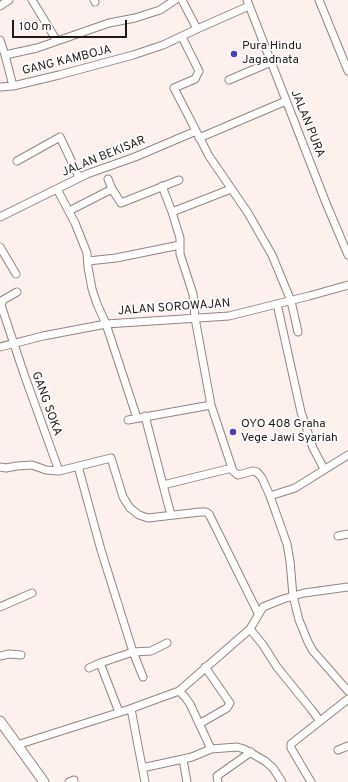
<!DOCTYPE html>
<style>
body{margin:0}
#map{position:relative;width:348px;height:782px;overflow:hidden;background:#fef1ed;font-family:Overpass,sans-serif}
canvas{display:block}
.scale{position:absolute;left:12px;top:20px;width:115px;height:18px;box-sizing:border-box;border:2px solid #1f1a19;border-top:0;padding-left:5px;font-size:12px;line-height:14px;white-space:nowrap;color:#1f1a19;-webkit-text-stroke:3px #fff;paint-order:stroke}
</style>
<div id="map">
<canvas width="348" height="782"></canvas>
<div class="scale">100 m</div>
</div>
<script>
const g = document.querySelector('canvas').getContext('2d');
g.lineJoin = 'round';
function poly(rows) {
  const path = new Path2D();
  for (const r of rows) {
    path.moveTo(r[0], r[1]);
    for (let i = 2; i < r.length; i += 2) path.lineTo(r[i], r[i + 1]);
  }
  return path;
}
function strokePath(path, color, width, dash) {
  g.strokeStyle = color;
  g.lineWidth = width;
  g.lineCap = dash ? 'butt' : 'round';
  g.setLineDash(dash || []);
  g.stroke(path);
}
function write(font, color, halo, rows, align = 'center') {
  g.font = font + ' Overpass,sans-serif';
  g.lineWidth = 3.5;
  g.setLineDash([]);
  g.textBaseline = 'middle';
  g.strokeStyle = halo;
  g.fillStyle = color;
  for (const [text, x, y, turn = 0] of rows) {
    g.save();
    g.translate(x, y);
    g.rotate((+turn || 0) * Math.PI / 180);
    g.textAlign = isNaN(turn) ? turn : align;
    if (halo) g.strokeText(text, 0, 0);
    g.fillText(text, 0, 0);
    g.restore();
  }
}
const minor = poly([
 [32,0,57,41],
 [94,0,95,2],
 [182,0,197,29],
 [247,0,326,203,348,255],
 [319,0,348,71],
 [0,6,9,0],
 [182,37,199,71,195,79,174,88,209,156,248,213,272,255,291,301,298,332],
 [0,40,5,55,13,86],
 [5,55,37,48,109,23,135,18,160,10,175,0],
 [229,80,271,62],
 [0,87,13,86,59,75,133,55,163,45,197,29,249,6],
 [199,138,286,101],
 [17,161,60,137,79,177],
 [108,179,112,189],
 [162,186,172,212],
 [57,189,75,223,87,253,88,267,92,289,97,304,106,324,137,418],
 [231,189,172,212,180,238,180,254,193,294,195,318,211,405,233,471,238,475,253,471,257,472,262,478,270,496,295,488,348,455],
 [69,211,112,189,121,203,179,180],
 [0,217,87,174,135,157,196,131],
 [0,247,16,274],
 [88,261,116,258,180,245],
 [17,292,3,300,1,305,24,374,59,471],
 [277,304,301,412,313,448,324,469],
 [0,347,43,336,106,324,229,316,309,296,348,285],
 [145,416,163,485,232,468],
 [128,420,211,405],
 [78,466,101,550,133,652,143,677],
 [0,467,6,468,17,466,32,465,46,470,59,471,111,458,123,497,130,508,139,515,148,518,200,512,206,512,209,514,258,613],
 [163,485,171,515],
 [270,496,287,544,290,561,293,596,299,620,308,642,313,651,348,691],
 [338,536,348,534],
 [0,607,32,593],
 [250,629,263,645,277,667,311,709,320,721],
 [0,656,9,654,21,655],
 [100,663,119,712],
 [89,668,100,663,133,652,151,651,167,643],
 [179,691,185,697,190,704,211,749],
 [131,709,145,782],
 [199,724,227,708,230,703,205,667],
 [17,745,127,710,179,691,250,629,263,607,283,599,304,593,348,587],
 [338,750,348,746],
 [142,768,183,759],
 [69,782,74,780],
 [187,782,183,759,192,757,211,749,237,747,244,749,265,761,273,768,282,782],
 [218,782,217,776,251,752],
 [311,782,291,748,291,744,348,699]
]);
const tertiary = poly([
 [0,721,44,782]
]);
const markers = [
 [234,54,4,"#4843b9"],
 [233,432,4,"#4843b9"]
];
const poiNames = [
 ["Pura Hindu",242,47],
 ["Jagadnata",242,61],
 ["OYO 408 Graha",241,425],
 ["Vege Jawi Syariah",241,439]
];
const streetNames = [
 ["GANG KAMBOJA",67,61,-14],
 ["JALAN PURA",307,124,68],
 ["JALAN BEKISAR",104,157,-22],
 ["JALAN SOROWAJAN",174,308,-4],
 ["GANG SOKA",46,404,70]
];
strokePath(minor, '#908581', 9);
strokePath(tertiary, '#908581', 11);
strokePath(minor, '#fff', 7);
strokePath(tertiary, '#fff', 9);
for (const [x, y, r, color] of markers) {
  const dot = new Path2D();
  dot.arc(x, y, r, 0, 2 * Math.PI);
  g.fillStyle = color;
  g.fill(dot);
  strokePath(dot, '#fff', 1.5);
}
write('12px', '#1f1a19', '#fff', poiNames, 'left');
write('12px', '#1f1a19', '#fff', streetNames);
</script>
